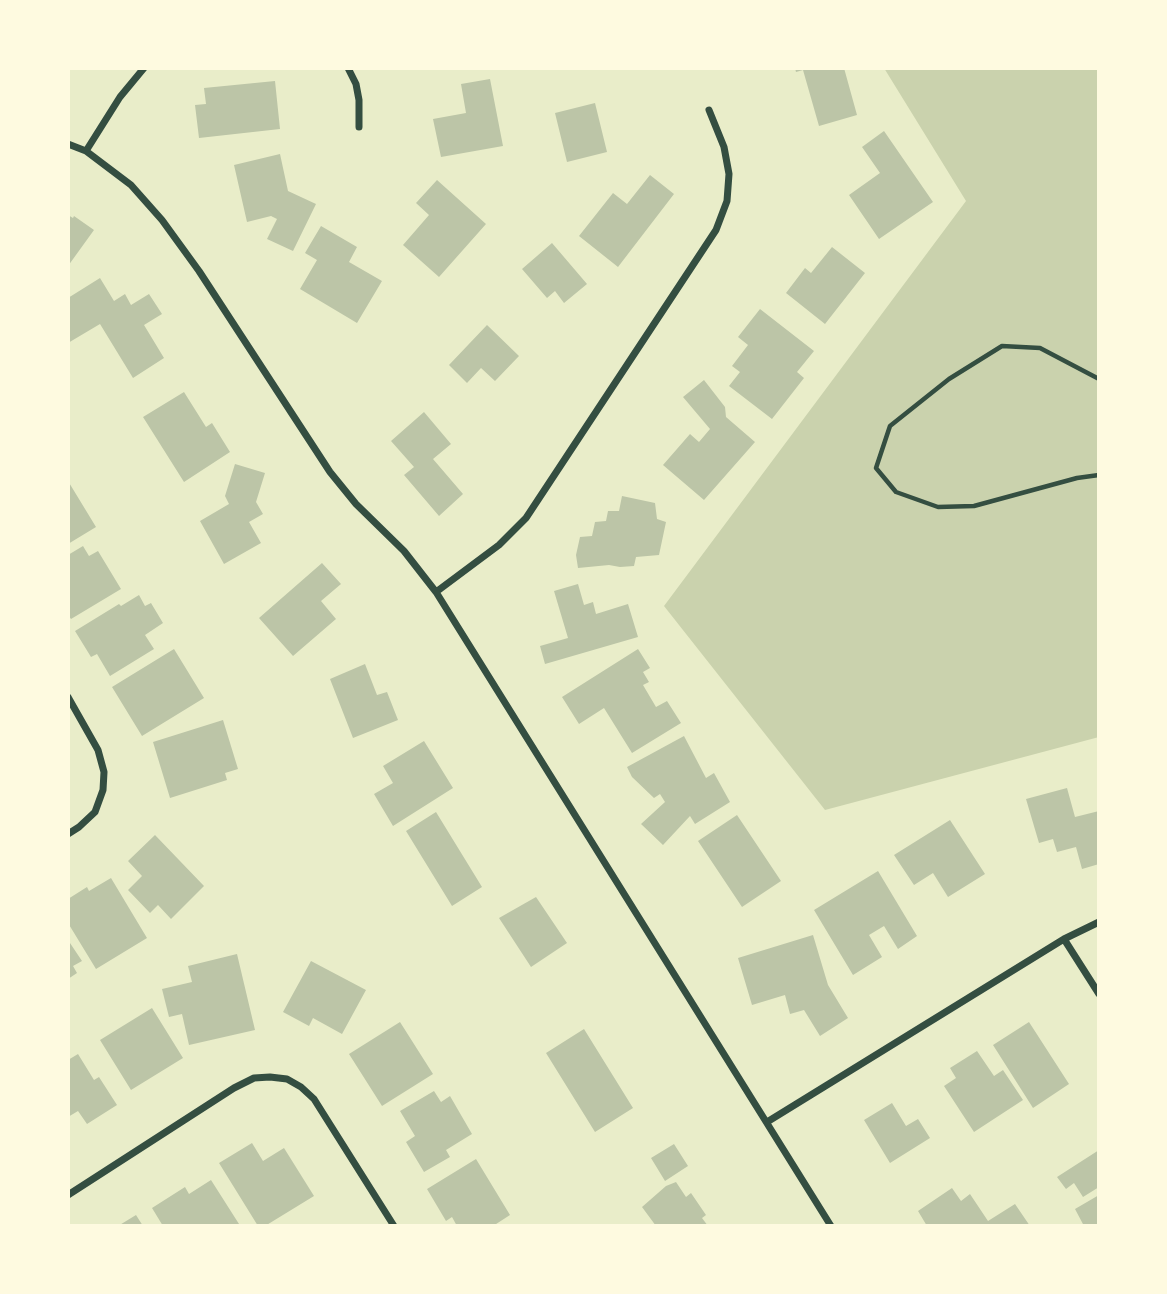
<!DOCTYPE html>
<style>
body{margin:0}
#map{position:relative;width:1167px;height:1294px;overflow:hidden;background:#e9edc9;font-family:"Public Sans",sans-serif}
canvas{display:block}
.frame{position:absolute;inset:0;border:70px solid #fefae0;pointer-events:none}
</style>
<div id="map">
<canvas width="1167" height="1294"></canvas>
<div class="frame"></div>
</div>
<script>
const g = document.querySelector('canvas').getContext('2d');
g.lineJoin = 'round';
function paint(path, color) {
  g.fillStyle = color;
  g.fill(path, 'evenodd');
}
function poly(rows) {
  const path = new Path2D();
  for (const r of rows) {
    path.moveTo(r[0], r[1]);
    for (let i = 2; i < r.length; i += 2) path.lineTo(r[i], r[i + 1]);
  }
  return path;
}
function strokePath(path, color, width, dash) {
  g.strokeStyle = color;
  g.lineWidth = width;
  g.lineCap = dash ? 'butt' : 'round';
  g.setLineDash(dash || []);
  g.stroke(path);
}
const green = poly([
 [884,68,1099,68,1099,737,825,810,664,606,966,201]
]);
const building = poly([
 [795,68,844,68,857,115,819,126,803,70,796,72],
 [490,79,503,146,441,157,433,119,466,113,461,84],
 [275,81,280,129,199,138,195,105,206,104,204,88],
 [595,103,607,152,567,162,555,113],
 [884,131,933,202,879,239,849,195,880,173,862,147],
 [280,154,288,191,316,204,293,251,267,239,277,219,271,216,247,222,234,165],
 [650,175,674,194,618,267,579,236,613,193,627,204],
 [437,180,486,224,439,277,403,245,429,215,416,203],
 [68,215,73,218,74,216,94,230,68,266],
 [321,226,357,247,349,262,382,281,357,323,300,289,317,260,305,253],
 [552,243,587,284,564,303,555,291,547,298,522,269],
 [832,247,865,273,825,324,786,293,805,268,811,273],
 [100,278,114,301,125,294,131,305,149,294,162,314,144,325,164,358,133,378,100,324,68,343,68,298],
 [760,309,814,351,797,372,804,378,772,419,729,386,740,372,732,366,748,345,738,337],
 [487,325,519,356,495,381,481,368,467,383,449,365],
 [704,380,725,407,726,417,755,442,704,500,663,465,690,434,699,442,710,429,683,397],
 [184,392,206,427,212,423,230,452,184,482,143,417],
 [424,412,451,444,433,459,463,494,439,516,404,475,414,467,391,441],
 [235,464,265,473,256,502,263,514,249,522,261,543,224,564,200,521,229,504,225,496],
 [68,481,96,527,68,544],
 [622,496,655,503,657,519,666,522,659,555,636,557,634,566,620,567,609,565,578,568,576,555,580,537,592,536,595,522,606,521,608,511,619,511],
 [83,546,89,556,98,551,121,589,71,619,68,615,68,555],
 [322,563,341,584,321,601,336,619,293,656,259,618],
 [578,584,584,605,593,602,596,614,628,604,638,637,545,664,540,646,568,638,554,591],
 [139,595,145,606,151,603,163,623,145,635,154,649,110,676,97,654,91,657,75,631,119,604,121,606],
 [174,649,204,698,142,736,112,687],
 [638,649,650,668,643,672,649,682,643,685,656,707,667,701,681,723,632,753,604,708,579,724,562,697],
 [365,664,377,695,387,692,398,720,353,738,330,679],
 [223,720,238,769,225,773,227,780,170,798,153,742],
 [684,736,706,778,714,773,730,802,695,824,690,816,663,845,641,824,665,802,660,794,654,798,632,777,627,767],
 [424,741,453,788,393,826,374,794,393,783,383,766],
 [1067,788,1075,817,1099,811,1099,864,1082,869,1076,847,1057,852,1053,839,1039,843,1026,799],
 [436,812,482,887,452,906,406,831],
 [737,815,781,881,742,907,698,841],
 [950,820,985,874,948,897,933,873,914,885,894,855],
 [155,835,204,886,171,919,158,905,150,913,128,890,142,876,128,861],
 [878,871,917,936,898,949,884,926,869,935,882,957,853,975,814,910],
 [111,878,147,938,96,969,68,923,68,899,87,887,89,891],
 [536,897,567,943,531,967,499,918],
 [813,935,828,985,848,1018,820,1036,804,1010,790,1014,785,995,752,1005,738,958],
 [68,940,82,961,73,966,77,973,68,979],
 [237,954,255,1030,189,1045,182,1014,169,1017,162,989,192,982,188,966],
 [311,961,366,990,342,1034,313,1018,309,1026,283,1012],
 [152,1008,183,1058,131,1090,100,1040],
 [400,1022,433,1074,382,1106,349,1054],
 [1029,1022,1069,1084,1033,1108,993,1045],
 [584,1029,633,1108,595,1132,546,1053],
 [977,1051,994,1076,1003,1070,1023,1100,974,1132,944,1086,956,1078,950,1068],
 [78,1054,94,1080,99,1077,117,1105,87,1124,78,1111,68,1117,68,1060],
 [434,1091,441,1102,450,1096,472,1134,446,1150,450,1157,424,1172,406,1142,415,1136,400,1111],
 [892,1103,906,1126,918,1119,930,1138,890,1163,864,1120],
 [252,1143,263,1161,284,1148,314,1196,265,1226,258,1226,219,1163],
 [674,1144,688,1166,665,1181,651,1158],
 [1099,1150,1099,1187,1083,1197,1074,1183,1066,1189,1057,1177],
 [476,1159,510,1215,493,1226,457,1226,452,1217,446,1221,427,1189],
 [211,1180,239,1224,236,1226,163,1226,152,1208,185,1187,189,1194],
 [676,1182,686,1197,691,1193,706,1215,702,1218,708,1226,656,1226,642,1207,666,1186],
 [952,1188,961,1201,970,1194,988,1221,1015,1204,1030,1226,927,1226,918,1211],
 [1099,1195,1099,1226,1084,1226,1075,1209],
 [136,1215,143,1226,118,1226]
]);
const path = poly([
 [1099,379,1040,348,1002,346,949,379,890,426,876,468,896,492,938,507,974,506,1077,478,1099,475]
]);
const minor = poly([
 [348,68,356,84,359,100,359,127],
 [68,144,86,151,131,185,162,220,199,271,330,472,356,504,404,551,436,592,831,1226],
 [86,151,120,97,144,68],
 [436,592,499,545,526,518,716,230,727,201,729,174,724,147,709,110],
 [68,697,98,750,104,772,103,790,95,812,79,827,68,834],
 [1064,939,1099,994],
 [767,1122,1064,939,1099,922],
 [68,1195,234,1088,254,1078,270,1077,287,1079,301,1087,314,1099,394,1226]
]);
paint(green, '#cad2ad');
paint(building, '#bcc5a7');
strokePath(path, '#344e41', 4.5);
strokePath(minor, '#344e41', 7);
</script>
